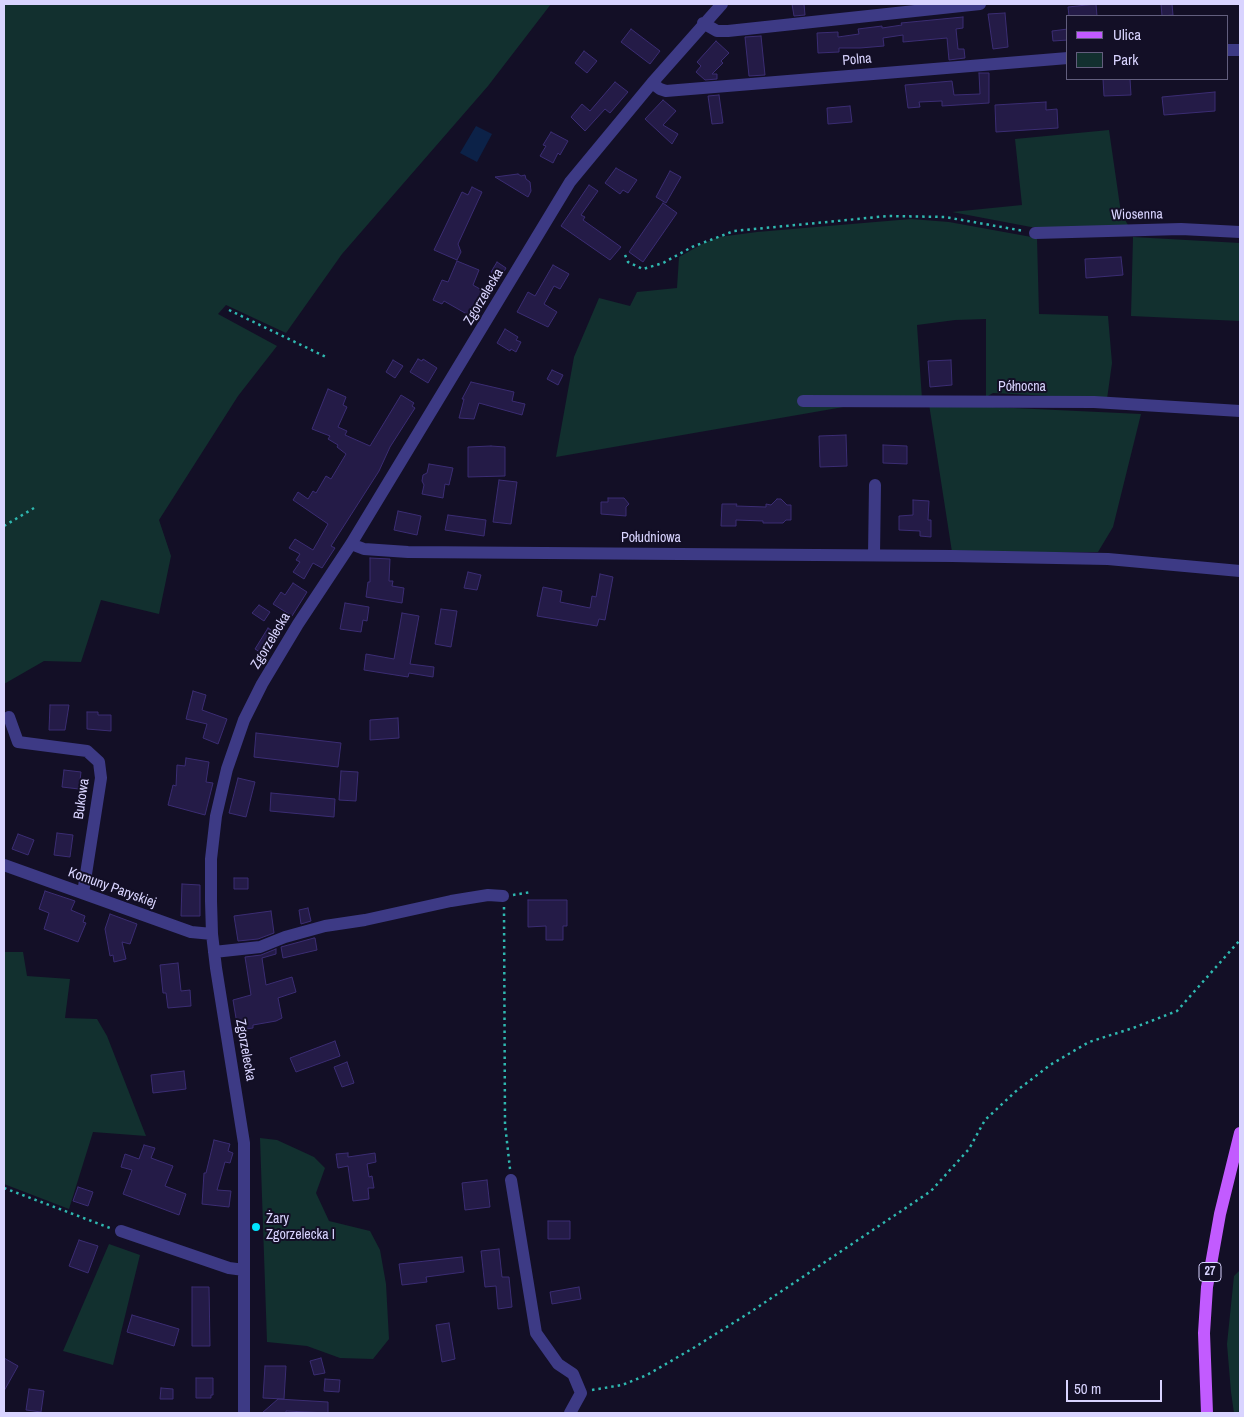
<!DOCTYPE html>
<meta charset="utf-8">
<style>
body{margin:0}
#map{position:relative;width:1244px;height:1417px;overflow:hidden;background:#130f26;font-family:"Archivo Narrow",sans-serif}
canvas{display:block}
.frame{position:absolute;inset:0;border:5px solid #d9d4ff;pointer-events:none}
.legend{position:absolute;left:1066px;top:15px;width:162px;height:65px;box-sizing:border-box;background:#130f26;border:1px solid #625e7d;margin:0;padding:6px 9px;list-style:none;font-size:15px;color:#d9d4ff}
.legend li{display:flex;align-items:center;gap:10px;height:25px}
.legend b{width:25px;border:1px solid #625e7d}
.scale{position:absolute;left:1066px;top:1380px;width:96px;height:22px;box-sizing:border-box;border:2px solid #d9d4ff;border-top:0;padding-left:6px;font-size:15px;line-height:18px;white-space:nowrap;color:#d9d4ff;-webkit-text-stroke:4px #130f26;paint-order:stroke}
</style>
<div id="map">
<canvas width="1244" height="1417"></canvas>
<div class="frame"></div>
<ul class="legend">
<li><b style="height:6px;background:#c25bff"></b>Ulica</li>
<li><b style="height:14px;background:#12302f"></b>Park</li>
</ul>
<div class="scale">50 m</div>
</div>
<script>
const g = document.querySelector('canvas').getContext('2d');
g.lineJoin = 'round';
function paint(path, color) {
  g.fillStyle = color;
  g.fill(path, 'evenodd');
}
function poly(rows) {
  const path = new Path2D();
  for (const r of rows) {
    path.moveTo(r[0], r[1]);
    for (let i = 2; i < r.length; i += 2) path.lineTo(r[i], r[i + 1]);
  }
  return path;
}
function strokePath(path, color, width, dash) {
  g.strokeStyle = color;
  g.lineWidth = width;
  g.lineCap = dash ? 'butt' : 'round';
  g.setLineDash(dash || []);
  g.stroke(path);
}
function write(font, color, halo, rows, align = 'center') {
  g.font = font + ' "Archivo Narrow",sans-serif';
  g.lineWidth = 4;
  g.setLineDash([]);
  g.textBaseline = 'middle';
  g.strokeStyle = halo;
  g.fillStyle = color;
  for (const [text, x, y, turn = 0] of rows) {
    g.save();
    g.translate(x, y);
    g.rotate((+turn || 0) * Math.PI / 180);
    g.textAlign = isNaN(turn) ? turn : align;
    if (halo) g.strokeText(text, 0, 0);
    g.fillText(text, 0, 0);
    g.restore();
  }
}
const green = poly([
 [4,4,551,4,488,86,342,254,286,333,226,305,218,314,277,346,238,396,159,520,171,556,159,614,101,600,81,662,44,661,4,684],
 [1109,130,1121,213,1128,225,1074,229,1031,227,952,212,1022,205,1015,139],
 [911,219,949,222,1037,238,1039,314,1108,316,1112,363,1107,399,993,393,986,397,986,319,955,320,917,325,922,399,855,405,556,457,574,357,599,298,630,306,637,292,677,288,679,257,704,243,719,237,757,232],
 [1133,237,1240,243,1240,321,1131,316],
 [929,404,1141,414,1113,527,1098,552,952,552],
 [4,952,23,952,27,976,70,979,65,1018,97,1019,107,1036,146,1136,93,1132,69,1209,4,1184],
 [260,1138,277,1140,314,1157,325,1168,316,1193,329,1221,370,1231,380,1250,386,1284,389,1339,373,1359,340,1358,307,1346,267,1342],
 [109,1244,140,1255,113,1365,63,1351],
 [1240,1270,1240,1413,1234,1413,1231,1392,1227,1344,1234,1276]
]);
const water = poly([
 [476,126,492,134,477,162,460,153]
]);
const building = poly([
 [792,4,804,4,805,15,794,16,792,4],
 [1096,4,1097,16,1069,16,1068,7,1096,4],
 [1161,4,1172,4,1173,15,1162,16,1161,4],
 [1005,13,1008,47,993,49,988,14,1005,13],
 [963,17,963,28,956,29,958,49,964,49,965,58,949,60,947,38,903,42,903,35,883,38,884,46,860,48,839,48,839,52,818,53,817,33,838,32,838,37,859,34,858,29,882,26,882,28,902,25,901,23,963,17],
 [631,29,660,51,650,64,621,42,631,29],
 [1068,29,1068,40,1053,41,1052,31,1068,29],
 [761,36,765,75,749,76,745,37,761,36],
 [716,41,729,53,721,61,723,63,712,74,717,74,717,79,705,80,696,72,701,66,697,62,716,41],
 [584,51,597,61,587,73,575,63,584,51],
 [979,73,989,73,989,103,942,106,942,101,919,102,920,107,908,108,905,85,952,81,954,95,980,94,979,73],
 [1103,79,1130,79,1131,95,1104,96,1103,79],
 [615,82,628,92,610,113,605,109,585,131,571,117,582,104,590,111,615,82],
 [1215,92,1215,111,1164,115,1162,97,1215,92],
 [719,95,723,123,712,124,708,96,719,95],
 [663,100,676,111,663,125,678,134,672,144,645,119,663,100],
 [1046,102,1046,110,1057,109,1058,128,996,132,995,105,1046,102],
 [850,106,852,122,828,124,827,108,850,106],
 [551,132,568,141,560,155,558,153,553,163,540,156,546,146,543,145,551,132],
 [616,168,637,180,628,193,623,190,620,194,605,183,616,168],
 [670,171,681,177,666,203,656,197,670,171],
 [518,174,521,176,525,175,526,179,530,182,531,191,528,197,495,177,518,174],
 [589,185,598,191,581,215,585,217,583,220,621,247,610,260,561,226,589,185],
 [472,187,482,192,458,244,461,252,457,260,434,250,462,192,468,195,472,187],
 [663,203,677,213,643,262,629,252,663,203],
 [1121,257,1123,275,1086,278,1085,259,1121,257],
 [457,261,479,270,473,285,485,292,472,317,444,301,442,304,433,300,442,280,448,282,457,261],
 [497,262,506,268,501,277,491,272,497,262],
 [553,265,569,274,560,289,554,286,544,304,557,312,548,327,517,312,528,292,535,296,553,265],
 [505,329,518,337,516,340,521,342,516,352,511,349,510,351,497,343,505,329],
 [418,359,422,361,423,359,437,368,428,383,410,372,418,359],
 [393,360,403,366,395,378,386,372,393,360],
 [951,360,952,385,930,387,928,361,951,360],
 [552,370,563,375,558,385,547,379,552,370],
 [471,382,514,392,512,401,525,404,522,415,479,403,474,419,459,418,464,399,462,399,471,382],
 [328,389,346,397,343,405,347,407,338,427,347,431,345,435,370,446,401,395,414,403,412,406,415,408,390,447,379,471,331,546,335,548,322,568,313,563,304,579,293,572,300,562,296,560,300,554,289,548,295,539,313,550,328,524,293,500,298,492,308,499,313,491,316,493,326,476,331,479,346,454,337,447,338,445,328,439,330,436,312,429,328,389],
 [846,435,847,466,820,467,819,436,846,435],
 [883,445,907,446,907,464,883,463,883,445],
 [491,446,505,447,505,476,468,477,468,447,491,446],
 [429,464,453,468,449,485,445,484,443,498,422,494,424,485,422,481,423,475,427,473,429,464],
 [499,480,517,482,511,524,493,522,499,480],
 [608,498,624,498,629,504,626,507,626,516,601,514,601,502,608,502,608,498],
 [777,499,781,499,787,505,791,505,791,520,786,520,783,523,763,523,763,521,736,520,736,526,721,526,722,504,737,504,736,506,766,507,766,504,771,505,777,499],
 [913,500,929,501,928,520,931,520,931,537,920,536,920,531,899,530,899,516,913,515,913,500],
 [398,511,421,516,417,535,394,530,398,511],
 [448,515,486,520,484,536,445,530,448,515],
 [370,558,390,559,389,581,393,581,392,586,404,588,402,603,366,597,368,582,370,582,370,558],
 [468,572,481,575,477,590,464,588,468,572],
 [600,574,613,577,605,620,599,619,597,626,537,616,543,587,562,591,560,602,590,608,592,596,596,597,600,574],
 [293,583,307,592,292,616,273,604,281,592,285,595,293,583],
 [345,603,369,607,367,621,363,620,361,632,340,629,345,603],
 [259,605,270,612,264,621,252,613,259,605],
 [441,609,457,611,451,647,435,644,441,609],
 [402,613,419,616,410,664,434,667,433,677,409,673,408,677,364,670,366,654,394,659,402,613],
 [268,628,280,636,267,656,255,649,268,628],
 [193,691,206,695,202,710,227,719,218,744,203,738,207,724,186,719,193,691],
 [50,705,69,705,65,730,49,730,50,705],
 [87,712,98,712,98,715,111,715,111,731,87,729,87,712],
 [398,718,399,738,370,740,370,720,398,718],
 [256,733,341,743,338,767,254,757,256,733],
 [186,758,209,762,206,782,213,783,205,815,168,805,173,785,176,786,177,765,185,766,186,758],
 [64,770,81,772,79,789,62,787,64,770],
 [341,771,358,772,356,801,339,800,341,771],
 [238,778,255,782,246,817,229,813,238,778],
 [271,793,335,799,334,817,270,811,271,793],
 [57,833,73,835,70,857,54,855,57,833],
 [18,834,34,840,28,855,12,849,18,834],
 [234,878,248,878,248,889,234,889,234,878],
 [182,884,200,885,200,916,181,916,182,884],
 [45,891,75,901,71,910,85,916,83,922,86,923,78,942,44,929,49,913,39,909,45,891],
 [528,900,567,900,567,926,563,926,563,940,546,940,546,926,528,927,528,900],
 [308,908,311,921,301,924,299,910,308,908],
 [271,911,274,933,258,939,238,941,234,916,271,911],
 [110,914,137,924,130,944,122,942,126,959,114,962,113,955,110,956,105,929,110,914],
 [314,938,315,938,317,950,283,958,281,947,314,938],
 [276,949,276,954,262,958,266,985,292,977,296,992,278,998,282,1018,276,1021,253,1025,253,1028,238,1030,233,1000,251,995,245,957,261,955,276,949],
 [178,963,181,991,190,990,191,1006,168,1008,166,993,163,993,160,965,178,963],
 [335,1041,340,1056,296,1072,290,1058,335,1041],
 [347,1062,354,1083,342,1087,334,1067,347,1062],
 [184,1071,186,1089,153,1093,151,1075,184,1071],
 [214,1140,230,1144,228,1151,233,1153,230,1163,225,1162,217,1190,231,1191,229,1207,202,1204,204,1173,206,1173,214,1140],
 [144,1145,155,1148,151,1158,173,1166,165,1186,186,1194,179,1215,123,1194,132,1170,121,1167,125,1154,139,1159,144,1145],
 [348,1153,348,1157,375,1153,376,1162,367,1164,369,1177,372,1176,374,1188,368,1188,369,1199,353,1201,348,1166,338,1168,336,1154,348,1153],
 [487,1180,490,1207,465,1210,462,1183,487,1180],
 [78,1187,93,1192,88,1206,73,1201,78,1187],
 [548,1221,570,1221,570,1239,548,1239,548,1221],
 [79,1240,98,1246,88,1273,69,1266,79,1240],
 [499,1249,502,1277,509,1277,512,1307,498,1309,496,1286,485,1287,481,1251,499,1249],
 [462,1257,464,1272,426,1277,427,1282,402,1285,399,1264,462,1257],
 [192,1287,209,1287,210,1346,192,1346,192,1287],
 [579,1287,581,1299,552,1304,550,1292,579,1287],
 [132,1315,179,1329,174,1346,127,1332,132,1315],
 [449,1323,455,1359,442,1362,436,1325,449,1323],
 [4,1358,18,1366,4,1391,4,1358],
 [321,1358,325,1373,314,1375,310,1361,321,1358],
 [265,1366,286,1366,284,1399,263,1398,265,1366],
 [196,1378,213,1378,213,1395,211,1395,211,1398,196,1398,196,1378],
 [325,1379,340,1380,339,1392,324,1391,325,1379],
 [161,1388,173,1389,173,1399,160,1399,161,1388],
 [29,1389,44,1391,41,1412,26,1410,29,1389],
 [278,1399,328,1402,328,1413,286,1411,286,1413,262,1413,278,1399]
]);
const path = poly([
 [625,255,628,262,643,269,663,263,692,247,734,231,888,216,945,217,1024,231],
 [229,310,328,358],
 [4,526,34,508],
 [513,895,531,892],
 [504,907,505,1124,510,1169],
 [4,1188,110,1228],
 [592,1390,622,1385,647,1375,695,1347,749,1313,931,1191,969,1149,985,1120,1015,1092,1050,1065,1089,1042,1133,1028,1177,1011,1240,940]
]);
const minor = poly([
 [703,23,717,31,728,31,980,4],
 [1228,50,1240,50],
 [652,83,660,89,666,91,1068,58],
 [1035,233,1181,229,1240,232],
 [803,401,1094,402,1240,411],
 [351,544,364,549,408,552,952,556,1108,559,1240,571],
 [874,555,875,485],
 [9,717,18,742,87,751,99,762,101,778,83,893],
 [4,865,191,932,212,934],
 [214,952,260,947,285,937,325,926,365,920,451,901,488,895,503,896],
 [511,1180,536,1333,558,1364,573,1374,581,1393,570,1413],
 [121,1231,229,1268,244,1270],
 [244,1413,244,1143,216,968,212,934,211,901,211,859,216,816,227,769,244,720,262,684,298,624,351,544,570,182,652,83,722,4]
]);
const major = poly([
 [1207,1413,1204,1333,1207,1287,1220,1214,1240,1133]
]);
const markers = [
 [256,1227,5,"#00e5ff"]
];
const shields = [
 [1210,1272,22]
];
const shieldNames = [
 ["27",1210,1272]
];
const streetNames = [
 ["Polna",857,60,-5],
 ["Wiosenna",1137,215,-1],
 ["Zgorzelecka",484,297,-59],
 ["Północna",1022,387],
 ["Południowa",651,538],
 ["Zgorzelecka",271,641,-59],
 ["Bukowa",82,799,-82],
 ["Komuny Paryskiej",112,888,20],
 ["Zgorzelecka",245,1050,80]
];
const poiNames = [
 ["Żary",266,1219],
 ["Zgorzelecka I",266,1235]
];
paint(green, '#12302f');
paint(water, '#0c2248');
paint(building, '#241b47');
strokePath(building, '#3b2d73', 1);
strokePath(path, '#2fb8b0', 2.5, [2.5, 4]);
strokePath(minor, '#3d3a85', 12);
strokePath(major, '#c25bff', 12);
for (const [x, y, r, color] of markers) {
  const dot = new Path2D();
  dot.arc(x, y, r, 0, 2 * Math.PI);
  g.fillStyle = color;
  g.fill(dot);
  strokePath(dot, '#130f26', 2);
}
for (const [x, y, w] of shields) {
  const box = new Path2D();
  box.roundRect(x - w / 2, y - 9.5, w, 19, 4);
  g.fillStyle = '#130f26';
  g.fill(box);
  strokePath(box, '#d9d4ff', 1);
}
write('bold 12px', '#d9d4ff', null, shieldNames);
write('14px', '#d9d4ff', '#130f26', streetNames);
write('14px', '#d9d4ff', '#130f26', poiNames, 'left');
</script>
